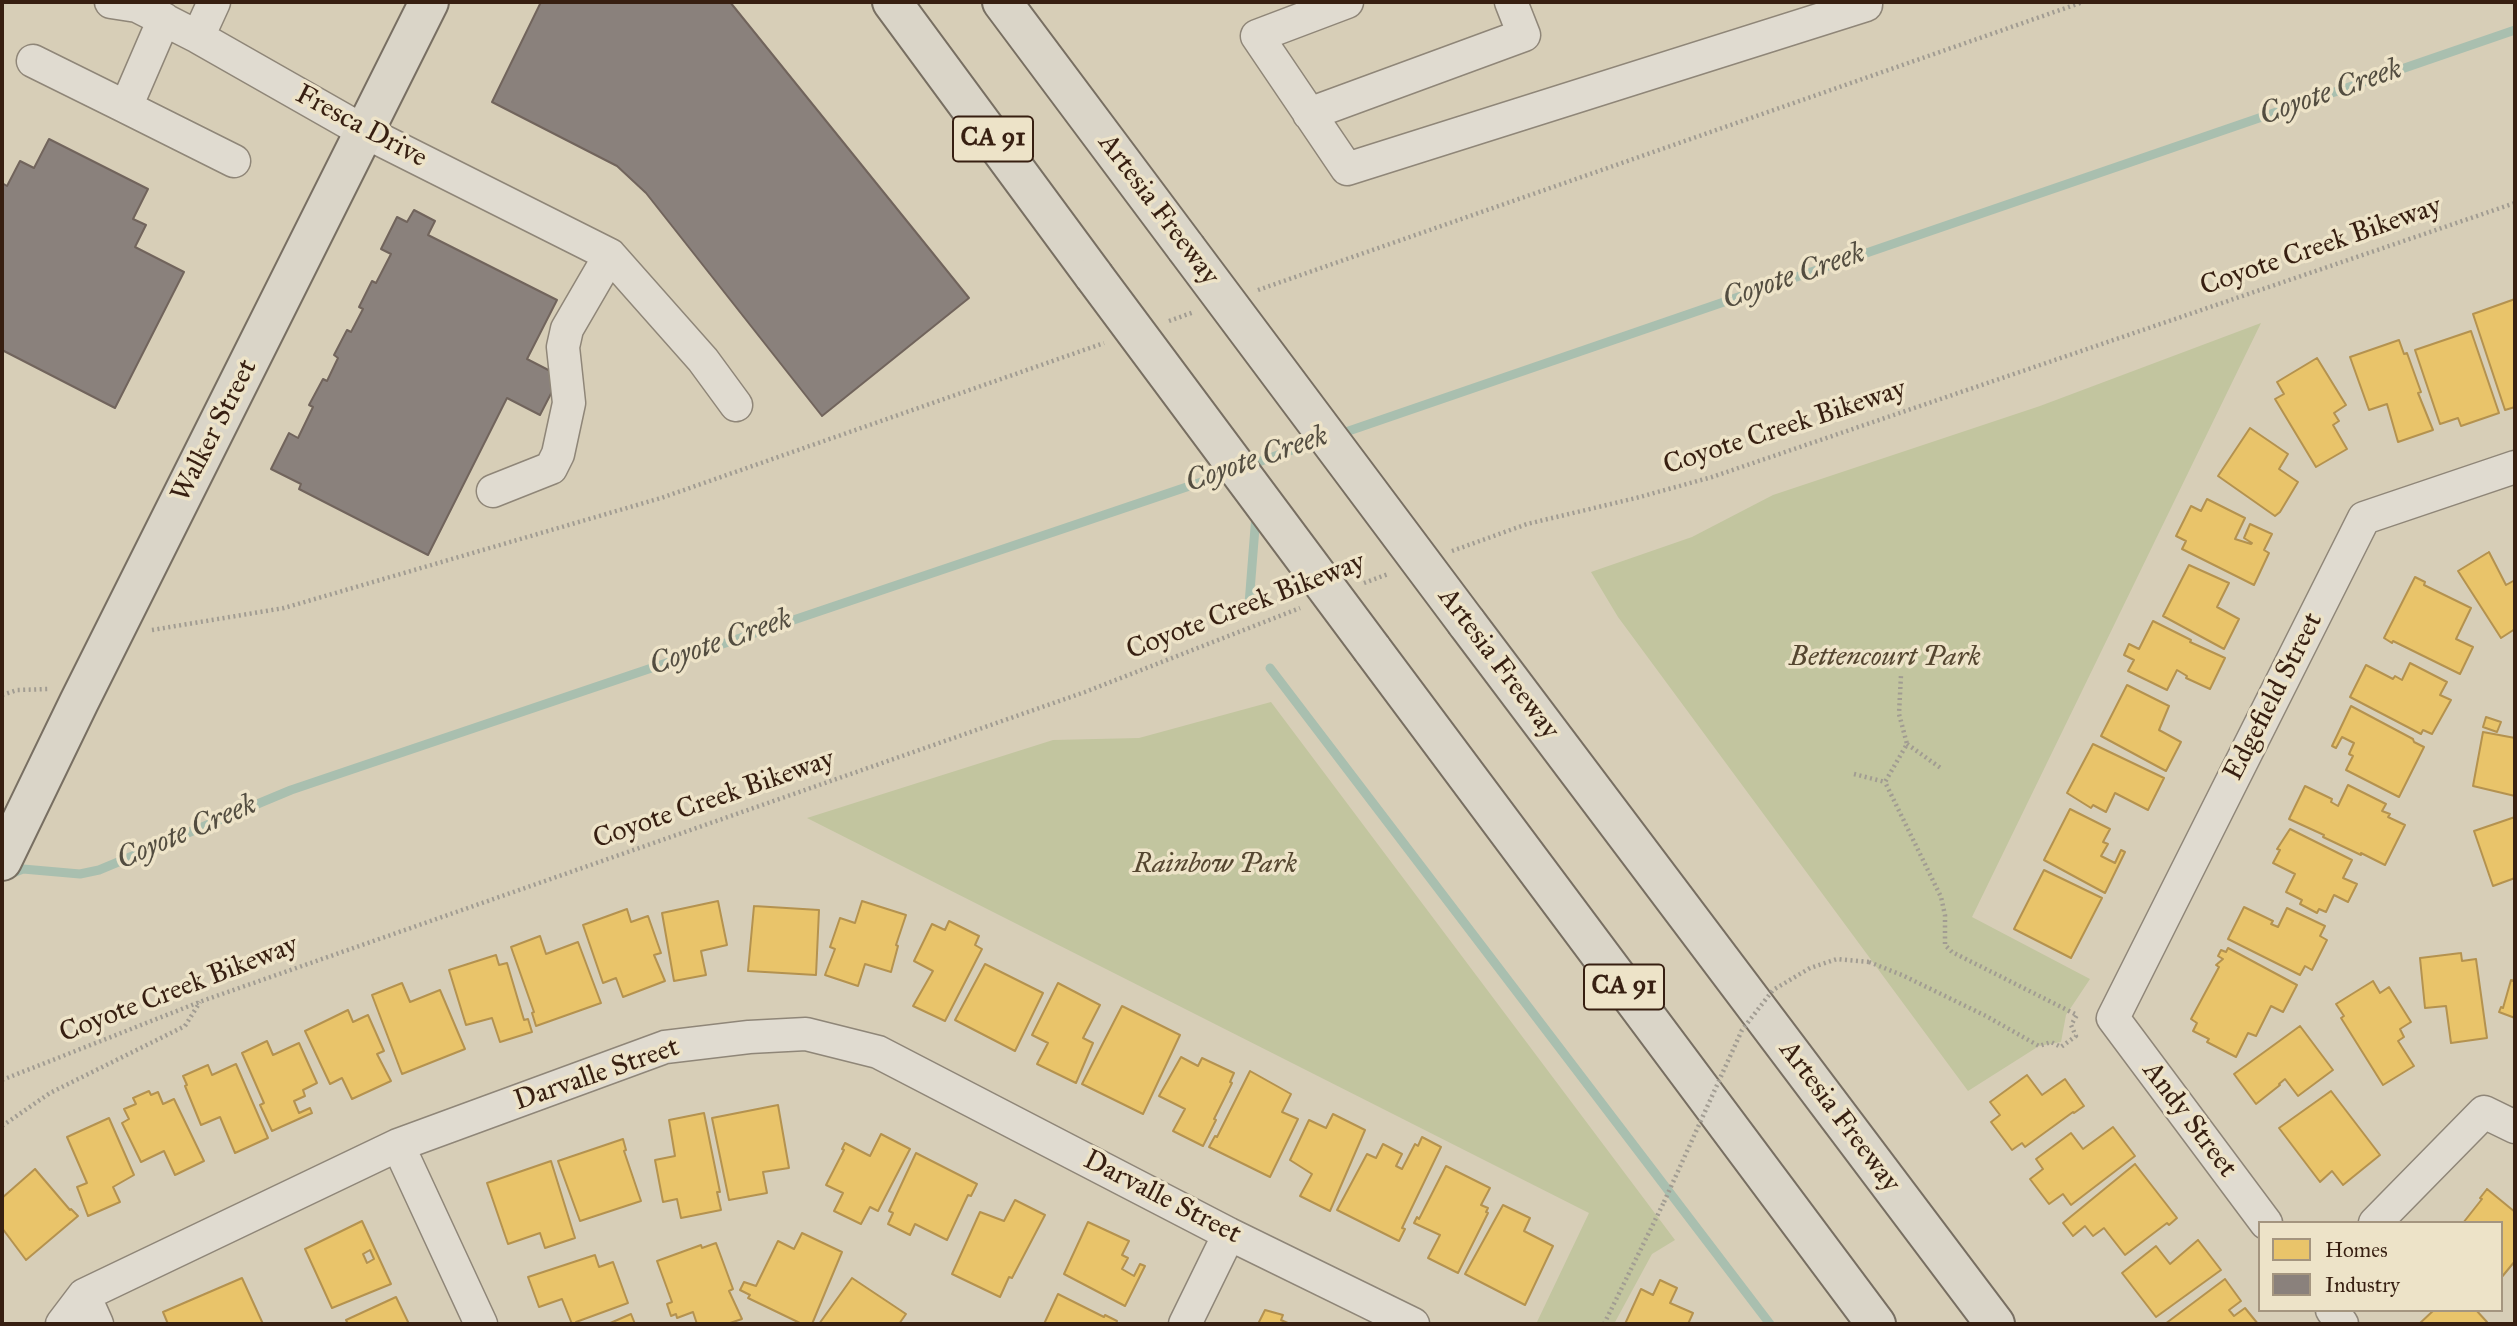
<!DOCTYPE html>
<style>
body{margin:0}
#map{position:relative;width:2517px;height:1326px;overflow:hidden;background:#d7ceb7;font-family:"IM FELL Great Primer",serif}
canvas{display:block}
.frame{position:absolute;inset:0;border:4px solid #371f11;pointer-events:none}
.legend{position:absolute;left:2258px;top:1221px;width:245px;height:91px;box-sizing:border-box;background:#ede3c8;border:2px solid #a4957f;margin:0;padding:9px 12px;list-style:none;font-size:21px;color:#371f11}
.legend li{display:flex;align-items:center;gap:14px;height:35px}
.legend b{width:35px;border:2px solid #a4957f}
</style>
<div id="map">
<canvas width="2517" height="1326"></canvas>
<div class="frame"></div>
<ul class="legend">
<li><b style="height:19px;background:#e9c46a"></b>Homes</li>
<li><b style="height:19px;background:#8a817c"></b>Industry</li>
</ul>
</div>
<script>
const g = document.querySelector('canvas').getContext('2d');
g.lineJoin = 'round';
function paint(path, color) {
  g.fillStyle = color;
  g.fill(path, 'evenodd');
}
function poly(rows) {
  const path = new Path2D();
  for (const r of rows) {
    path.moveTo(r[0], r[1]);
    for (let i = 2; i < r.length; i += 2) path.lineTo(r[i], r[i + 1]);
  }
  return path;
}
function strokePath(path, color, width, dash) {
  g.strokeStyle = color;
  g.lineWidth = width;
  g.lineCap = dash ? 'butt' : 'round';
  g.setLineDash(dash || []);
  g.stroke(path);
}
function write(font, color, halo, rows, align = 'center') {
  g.font = font + ' "IM FELL Great Primer",serif';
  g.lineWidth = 7;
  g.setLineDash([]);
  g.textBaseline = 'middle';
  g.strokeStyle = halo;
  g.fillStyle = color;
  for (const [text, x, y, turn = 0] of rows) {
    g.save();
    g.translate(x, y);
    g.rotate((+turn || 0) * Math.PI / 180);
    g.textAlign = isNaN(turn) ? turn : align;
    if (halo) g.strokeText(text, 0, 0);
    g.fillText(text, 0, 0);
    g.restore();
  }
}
const green = poly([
 [2261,323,1972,917,2090,979,2066,1015,2061,1042,2039,1046,1968,1091,1618,617,1591,572,1692,537,1773,495,2040,406],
 [1271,702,1675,1240,1652,1254,1614,1324,1536,1324,1589,1213,807,818,1053,740,1139,738]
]);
const homes = poly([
 [2515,299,2515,407,2505,410,2473,314,2515,299],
 [2471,331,2499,413,2461,426,2458,418,2440,424,2415,350,2471,331],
 [2399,340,2404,354,2407,353,2421,392,2418,393,2433,430,2398,442,2387,404,2369,410,2350,357,2399,340],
 [2317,358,2346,405,2334,413,2339,421,2333,425,2347,449,2316,467,2275,399,2284,394,2277,382,2317,358],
 [2250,428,2288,454,2279,469,2298,482,2280,512,2275,516,2218,476,2250,428],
 [2207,499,2245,518,2235,539,2251,544,2252,543,2244,538,2250,524,2272,534,2264,550,2269,553,2254,585,2182,549,2186,541,2176,536,2191,506,2201,511,2207,499],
 [2489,552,2506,585,2515,580,2515,629,2501,638,2458,571,2489,552],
 [2189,565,2229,583,2217,607,2239,619,2224,649,2163,616,2189,565],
 [2415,577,2425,582,2424,585,2471,608,2456,639,2473,647,2460,674,2393,641,2392,643,2384,638,2415,577],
 [2153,621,2191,640,2190,642,2225,658,2210,689,2186,678,2187,676,2177,670,2167,690,2128,671,2134,660,2124,655,2129,644,2139,649,2153,621],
 [2410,663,2447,682,2440,695,2451,700,2432,734,2423,730,2421,734,2350,697,2366,665,2393,679,2395,676,2402,680,2410,663],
 [2127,685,2169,706,2159,730,2181,742,2166,771,2101,736,2127,685],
 [2351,706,2413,739,2414,742,2424,747,2399,797,2346,770,2353,756,2349,754,2354,743,2342,737,2336,748,2332,746,2351,706],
 [2486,717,2501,722,2497,732,2483,727,2486,717],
 [2483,732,2515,738,2515,796,2473,786,2483,732],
 [2093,744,2164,778,2148,810,2115,793,2106,812,2093,805,2091,808,2067,793,2093,744],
 [2348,785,2386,804,2382,811,2390,814,2388,817,2405,825,2385,865,2361,853,2361,855,2323,837,2324,835,2289,819,2305,786,2332,799,2331,802,2338,806,2348,785],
 [2070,809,2110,829,2103,842,2108,844,2101,856,2115,863,2121,850,2125,852,2105,893,2044,860,2070,809],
 [2515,817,2515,878,2493,886,2474,831,2515,817],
 [2290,829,2352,860,2343,878,2357,884,2348,902,2334,895,2326,912,2319,909,2317,913,2300,904,2302,900,2286,892,2295,874,2273,863,2280,850,2277,849,2290,829],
 [2044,870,2102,898,2071,958,2014,929,2044,870],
 [718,901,727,945,701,951,706,975,674,981,662,913,718,901],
 [862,901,906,915,896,945,898,946,891,972,865,964,858,986,825,975,835,949,830,947,840,918,855,923,862,901],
 [754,906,819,910,816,975,748,971,754,906],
 [2244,907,2273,921,2271,924,2278,927,2287,908,2325,926,2320,936,2327,940,2312,970,2305,966,2300,975,2228,939,2244,907],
 [627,909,631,922,648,916,661,953,654,955,665,981,623,997,616,978,603,983,583,925,627,909],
 [949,921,979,936,975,945,982,949,945,1021,913,1006,933,971,914,961,932,924,945,930,949,921],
 [540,936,546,954,578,942,601,1003,536,1026,532,1013,534,1012,511,947,540,936],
 [2228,948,2297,985,2283,1012,2271,1006,2256,1036,2248,1033,2236,1057,2207,1042,2209,1039,2193,1031,2197,1023,2191,1019,2219,967,2216,965,2223,959,2218,956,2221,950,2226,952,2228,948],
 [2461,953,2462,961,2476,959,2487,1038,2451,1043,2446,1006,2425,1008,2420,958,2461,953],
 [496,955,499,965,507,963,524,1020,528,1019,532,1032,500,1042,492,1018,466,1025,449,970,496,955],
 [985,964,1043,993,1015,1051,955,1020,985,964],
 [2515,976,2515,1018,2499,1012,2501,1007,2503,1008,2511,980,2513,981,2515,976],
 [2373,981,2380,993,2389,987,2411,1022,2400,1029,2404,1037,2398,1041,2414,1066,2383,1085,2341,1018,2344,1016,2336,1004,2373,981],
 [402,983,410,1002,440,990,465,1049,402,1074,372,995,402,983],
 [1058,983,1100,1005,1083,1038,1093,1043,1076,1083,1037,1064,1048,1043,1032,1035,1058,983],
 [1122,1006,1180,1035,1143,1114,1082,1084,1122,1006],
 [348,1010,353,1022,368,1015,384,1051,377,1054,391,1081,352,1099,342,1078,330,1084,305,1031,348,1010],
 [2300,1026,2333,1070,2298,1096,2285,1079,2279,1084,2280,1085,2256,1104,2234,1074,2300,1026],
 [267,1041,273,1055,299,1043,317,1083,303,1090,305,1096,294,1101,299,1113,310,1108,312,1113,272,1131,260,1105,264,1103,242,1053,267,1041],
 [1181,1057,1198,1066,1202,1058,1234,1073,1230,1082,1232,1083,1214,1119,1216,1120,1203,1146,1173,1131,1185,1109,1159,1096,1181,1057],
 [236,1064,268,1138,235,1153,220,1117,201,1125,185,1086,187,1085,183,1076,208,1065,212,1075,236,1064],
 [1250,1071,1291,1094,1282,1112,1298,1119,1270,1177,1209,1147,1215,1136,1217,1137,1250,1071],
 [2027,1075,2042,1095,2065,1079,2084,1106,2074,1113,2073,1112,2025,1147,2022,1143,2012,1150,1991,1122,2000,1115,1990,1102,2027,1075],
 [149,1091,151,1095,158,1092,163,1104,174,1099,204,1161,175,1175,164,1151,141,1162,122,1123,129,1119,124,1109,136,1104,133,1098,149,1091],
 [2331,1091,2380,1155,2343,1185,2332,1171,2320,1182,2279,1128,2331,1091],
 [778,1105,789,1168,763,1172,767,1193,729,1200,712,1118,778,1105],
 [704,1113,720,1192,717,1192,721,1210,681,1218,677,1199,663,1202,655,1160,675,1156,669,1120,704,1113],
 [1333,1114,1365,1130,1330,1211,1300,1196,1312,1174,1290,1160,1309,1120,1326,1128,1333,1114],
 [109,1118,134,1175,113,1187,120,1202,88,1216,77,1187,87,1183,67,1137,109,1118],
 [2113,1127,2135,1156,2071,1205,2063,1194,2049,1204,2030,1179,2043,1169,2036,1159,2071,1133,2083,1149,2113,1127],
 [881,1134,910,1149,878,1211,870,1207,861,1224,834,1211,843,1193,826,1185,844,1150,842,1149,845,1143,870,1156,881,1134],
 [1422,1137,1441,1147,1402,1228,1405,1229,1399,1241,1337,1210,1367,1154,1376,1158,1383,1144,1402,1154,1396,1166,1402,1169,1415,1144,1418,1146,1422,1137],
 [623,1139,626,1150,624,1151,641,1201,580,1221,558,1161,623,1139],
 [916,1153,977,1184,971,1196,968,1195,947,1240,915,1224,910,1235,888,1224,893,1213,889,1211,916,1153],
 [551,1161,575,1238,545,1248,540,1233,508,1244,487,1183,551,1161],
 [2135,1164,2177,1218,2169,1225,2167,1223,2125,1255,2104,1228,2093,1236,2085,1226,2073,1236,2063,1223,2135,1164],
 [1446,1166,1490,1188,1481,1205,1488,1208,1486,1212,1488,1213,1458,1273,1428,1258,1440,1235,1414,1223,1417,1217,1419,1219,1446,1166],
 [35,1169,70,1210,71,1209,78,1216,26,1260,2,1228,2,1198,35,1169],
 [2487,1189,2515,1212,2515,1261,2501,1278,2501,1223,2463,1223,2482,1199,2480,1198,2487,1189],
 [1015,1200,1045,1215,1012,1278,1009,1277,1000,1297,952,1274,980,1212,1004,1221,1015,1200],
 [1503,1205,1530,1218,1524,1231,1553,1246,1525,1305,1465,1274,1503,1205],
 [362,1221,391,1284,332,1308,305,1249,362,1221],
 [370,1250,374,1259,367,1263,363,1254,370,1250],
 [1088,1222,1129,1241,1122,1255,1128,1258,1122,1269,1134,1276,1140,1264,1145,1266,1125,1306,1064,1274,1088,1222],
 [802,1233,842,1252,812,1324,802,1324,748,1298,750,1295,740,1290,744,1282,756,1286,778,1241,794,1249,802,1233],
 [2198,1240,2221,1270,2156,1317,2122,1273,2156,1246,2170,1264,2198,1240],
 [716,1243,733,1289,729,1291,742,1319,727,1324,697,1324,693,1312,677,1318,676,1314,671,1316,667,1304,672,1302,657,1261,701,1245,702,1248,716,1243],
 [595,1255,599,1267,613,1262,628,1303,576,1322,577,1324,572,1324,562,1299,539,1307,528,1277,595,1255],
 [242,1278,263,1324,168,1324,163,1312,242,1278],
 [852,1278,906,1314,899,1324,819,1324,852,1278],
 [2225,1279,2241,1301,2229,1310,2234,1316,2245,1308,2258,1324,2165,1324,2225,1279],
 [1660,1280,1677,1288,1670,1303,1693,1313,1688,1324,1625,1324,1641,1289,1653,1295,1660,1280],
 [1058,1294,1104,1317,1105,1315,1117,1321,1116,1324,1044,1324,1058,1294],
 [396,1297,409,1324,348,1324,346,1320,396,1297],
 [1265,1310,1283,1315,1281,1320,1290,1324,1258,1324,1265,1310],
 [2434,1310,2476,1310,2487,1322,2485,1324,2419,1324,2434,1310],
 [631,1314,635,1324,608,1324,631,1314]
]);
const industry = poly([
 [541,2,730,2,969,298,822,416,646,193,617,166,492,102,541,2],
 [49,139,148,189,133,219,146,225,135,247,184,272,115,408,2,350,2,183,7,186,20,161,34,168,49,139],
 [414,210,435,221,428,235,557,300,527,359,560,376,540,415,507,398,428,555,299,489,301,484,271,469,289,433,298,438,313,407,309,405,323,379,327,381,338,358,334,355,347,330,351,332,363,309,359,307,372,281,376,283,391,254,381,249,397,217,407,222,414,210]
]);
const stream = poly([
 [1337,435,2515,30],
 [1247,466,1320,440],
 [1249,604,1256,515],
 [1270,668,1770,1324],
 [10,874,23,869,80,874,99,870,291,790,1228,473]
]);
const path = poly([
 [1258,290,2083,2],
 [1169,321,1194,312],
 [1452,551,1527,524,1636,498,1712,477,2515,203],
 [1364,583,1388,574],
 [152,630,284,608,661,498,1104,343],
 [2,695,17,690,49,689],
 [1907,744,1942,769],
 [1854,774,1885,782,1907,744,1899,714,1901,675],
 [1869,962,1902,975,1986,1016,2039,1046,2051,1042,2061,1047,2076,1036,2071,1025,2077,1015,1952,952,1945,945,1945,915,1941,897,1885,782],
 [2,1080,202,1001,1085,692,1300,608],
 [2,1126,50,1093,185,1026,200,1002],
 [1604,1324,1664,1202]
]);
const minor = poly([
 [111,2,137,6,198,37,365,132,610,255,703,360,736,405],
 [1347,2,1257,36,1347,169,1866,5,1866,2],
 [198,37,214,2],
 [33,61,126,107,164,19],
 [126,107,234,161],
 [1309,114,1524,35,1511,2],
 [493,491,551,468,558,454,569,403,563,347,567,329,610,255],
 [398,1145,481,1324],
 [2266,1223,2113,1018,2364,518,2515,467],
 [2375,1223,2484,1112,2515,1127],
 [84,1295,97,1324],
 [2332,1310,2342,1324],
 [62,1324,84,1295,398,1145,665,1047,749,1037,806,1034,878,1052,1229,1234,1413,1324],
 [1185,1324,1229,1234]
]);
const major = poly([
 [2,861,79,702,429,2]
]);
const highway = poly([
 [892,2,1094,276],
 [1002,2,1186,248],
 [1466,622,1995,1324],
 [1372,649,1876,1324]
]);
const pathBridge = poly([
 [1664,1202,1742,1030,1773,990,1810,968,1837,959,1869,962]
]);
const highwayBridge = poly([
 [1186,248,1466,622],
 [1094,276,1372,649]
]);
const shields = [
 [993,139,80],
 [1624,987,80]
];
const shieldNames = [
 ["CA 91",993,139],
 ["CA 91",1624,987]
];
const streetNames = [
 ["Fresca Drive",361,127,28],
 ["Artesia Freeway",1158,210,53],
 ["Coyote Creek Bikeway",2321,247,-19],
 ["Coyote Creek Bikeway",1785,428,-18],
 ["Walker Street",215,431,-63],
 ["Coyote Creek Bikeway",1246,607,-21],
 ["Artesia Freeway",1498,664,53],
 ["Edgefield Street",2274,697,-63],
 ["Coyote Creek Bikeway",714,800,-19],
 ["Coyote Creek Bikeway",179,990,-21],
 ["Darvalle Street",597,1075,-19],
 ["Artesia Freeway",1839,1117,53],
 ["Andy Street",2189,1120,53],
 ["Darvalle Street",1162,1198,27]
];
const parkNames = [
 ["Bettencourt Park",1885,658],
 ["Rainbow Park",1215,865]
];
const waterNames = [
 ["Coyote Creek",2331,93,-19],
 ["Coyote Creek",1794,277,-19],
 ["Coyote Creek",1257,460,-19],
 ["Coyote Creek",721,643,-19],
 ["Coyote Creek",187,833,-23]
];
paint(green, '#c2c59f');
paint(homes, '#e9c46a');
strokePath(homes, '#b4924f', 2);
paint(industry, '#8a817c');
strokePath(industry, '#71645c', 2);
strokePath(stream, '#a9bfaf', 9);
strokePath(minor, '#8f8678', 35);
strokePath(major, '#786f62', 42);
strokePath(highway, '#786f62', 42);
strokePath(path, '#a19c92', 4.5, [2, 3.5]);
strokePath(minor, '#e0dbd0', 32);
strokePath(major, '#dad5c8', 38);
strokePath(highway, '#dad5c8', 38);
strokePath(highwayBridge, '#786f62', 42, []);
strokePath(pathBridge, '#a19c92', 4.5, [2, 3.5]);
strokePath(highwayBridge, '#dad5c8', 38);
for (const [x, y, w] of shields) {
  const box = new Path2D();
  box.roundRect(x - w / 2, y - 22.5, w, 45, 5);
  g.fillStyle = '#ede3c8';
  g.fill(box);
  strokePath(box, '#371f11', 2);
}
write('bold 26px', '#371f11', null, shieldNames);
write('28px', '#371f11', '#ede3c8', streetNames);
write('italic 28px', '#554630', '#ede3c8', parkNames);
write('italic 30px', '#534d40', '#ede3c8', waterNames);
</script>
